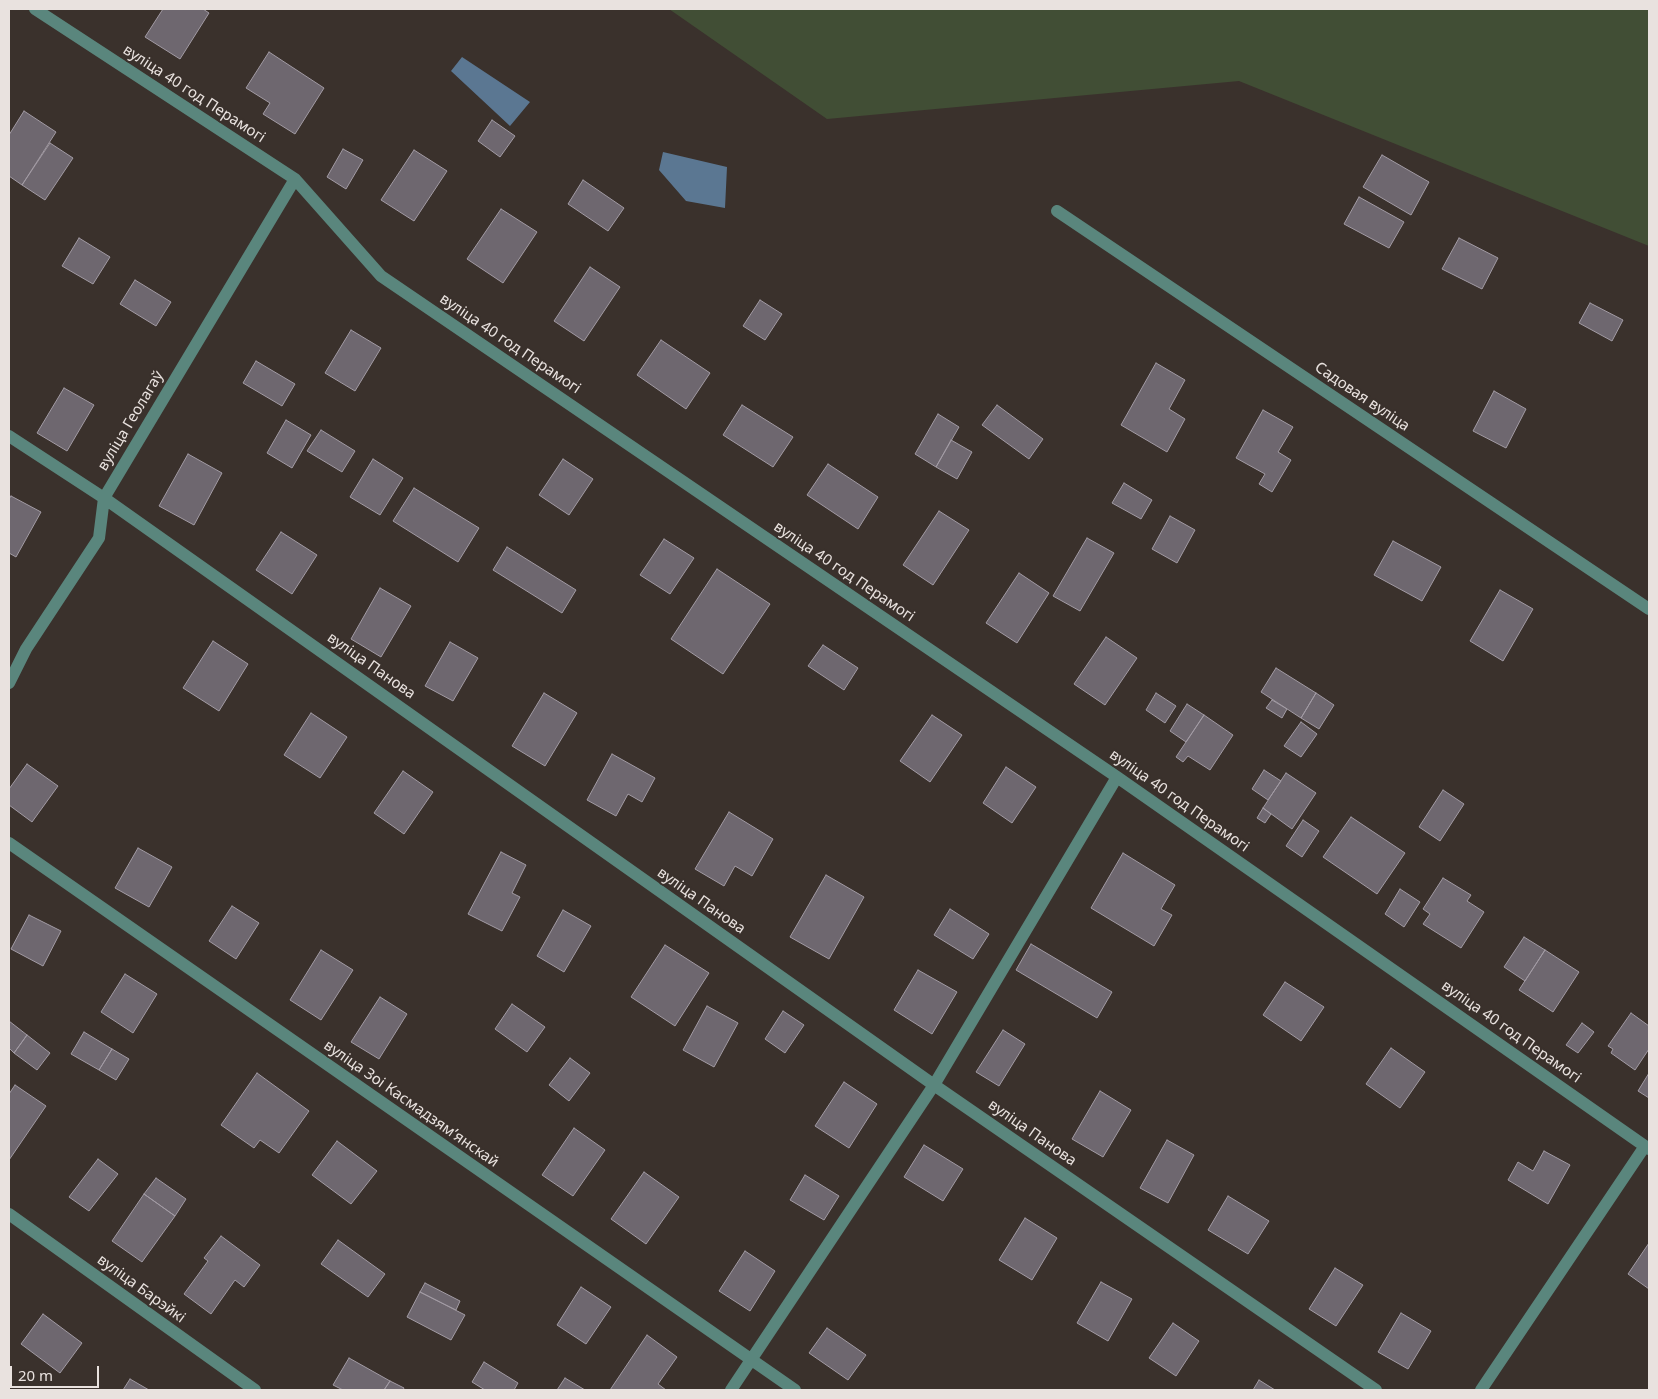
<!DOCTYPE html>
<meta charset="utf-8">
<style>
body{margin:0}
#map{position:relative;width:1658px;height:1399px;overflow:hidden;background:#3a312c;font-family:"Noto Sans",sans-serif}
canvas{display:block}
.frame{position:absolute;inset:0;border:10px solid #e9e2df;pointer-events:none}
.scale{position:absolute;left:10px;top:1366px;width:89px;height:22px;box-sizing:border-box;border:2px solid #e9e2df;border-top:0;padding-left:6px;font-size:15px;line-height:18px;white-space:nowrap;color:#e9e2df;-webkit-text-stroke:4px #3a312c;paint-order:stroke}
</style>
<div id="map">
<canvas width="1658" height="1399"></canvas>
<div class="frame"></div>
<div class="scale">20 m</div>
</div>
<script>
const g = document.querySelector('canvas').getContext('2d');
g.lineJoin = 'round';
function paint(path, color) {
  g.fillStyle = color;
  g.fill(path, 'evenodd');
}
function poly(rows) {
  const path = new Path2D();
  for (const r of rows) {
    path.moveTo(r[0], r[1]);
    for (let i = 2; i < r.length; i += 2) path.lineTo(r[i], r[i + 1]);
  }
  return path;
}
function strokePath(path, color, width, dash) {
  g.strokeStyle = color;
  g.lineWidth = width;
  g.lineCap = dash ? 'butt' : 'round';
  g.setLineDash(dash || []);
  g.stroke(path);
}
function write(font, color, halo, rows, align = 'center') {
  g.font = font + ' "Noto Sans",sans-serif';
  g.lineWidth = 4;
  g.setLineDash([]);
  g.textBaseline = 'middle';
  g.strokeStyle = halo;
  g.fillStyle = color;
  for (const [text, x, y, turn = 0] of rows) {
    g.save();
    g.translate(x, y);
    g.rotate((+turn || 0) * Math.PI / 180);
    g.textAlign = isNaN(turn) ? turn : align;
    if (halo) g.strokeText(text, 0, 0);
    g.fillText(text, 0, 0);
    g.restore();
  }
}
const green = poly([
 [669,9,1649,9,1649,246,1239,81,827,119]
]);
const water = poly([
 [462,57,530,102,510,126,451,71],
 [663,152,727,167,725,208,686,201,659,170]
]);
const building = poly([
 [163,9,203,9,209,13,180,59,145,37,163,9],
 [269,52,324,88,295,134,263,114,270,103,246,88,269,52],
 [24,111,56,132,22,185,9,176,9,135,24,111],
 [492,120,515,136,500,157,478,141,492,120],
 [50,143,73,158,45,200,22,185,50,143],
 [343,149,363,160,346,189,327,177,343,149],
 [414,150,447,171,414,221,381,200,414,150],
 [1382,155,1429,182,1411,215,1363,187,1382,155],
 [583,180,624,208,608,231,568,204,583,180],
 [1359,197,1404,222,1389,248,1344,224,1359,197],
 [501,209,537,232,503,283,467,259,501,209],
 [79,238,110,257,93,284,62,266,79,238],
 [1459,238,1498,258,1482,289,1442,269,1459,238],
 [590,267,620,287,584,341,554,321,590,267],
 [135,280,171,302,156,326,120,304,135,280],
 [760,300,782,314,765,340,743,326,760,300],
 [1590,303,1623,320,1612,341,1579,323,1590,303],
 [351,330,381,348,355,391,325,373,351,330],
 [661,340,710,373,686,409,637,375,661,340],
 [256,361,295,384,282,406,243,383,256,361],
 [1156,363,1185,380,1169,409,1185,419,1167,452,1121,425,1156,363],
 [64,388,94,405,67,451,37,433,64,388],
 [1494,391,1526,409,1506,448,1473,431,1494,391],
 [742,405,793,437,773,467,723,435,742,405],
 [997,405,1043,439,1029,459,982,425,997,405],
 [1263,410,1293,427,1278,452,1291,460,1272,492,1259,484,1265,474,1236,458,1263,410],
 [938,414,959,427,936,467,915,454,938,414],
 [286,420,311,435,292,468,267,453,286,420],
 [321,430,355,451,342,472,307,451,321,430],
 [951,440,972,452,957,479,936,467,951,440],
 [188,454,222,473,194,525,159,506,188,454],
 [373,459,403,478,380,515,350,497,373,459],
 [563,459,593,479,569,515,539,495,563,459],
 [828,464,878,497,858,529,807,495,828,464],
 [1124,483,1152,500,1141,519,1112,503,1124,483],
 [414,488,479,528,458,562,393,521,414,488],
 [11,496,41,512,16,557,9,553,9,499,11,496],
 [939,511,969,530,933,585,903,565,939,511],
 [1170,516,1195,530,1177,563,1152,549,1170,516],
 [281,532,317,555,292,594,256,570,281,532],
 [1087,538,1114,553,1080,611,1053,596,1087,538],
 [664,539,694,558,670,594,640,575,664,539],
 [1393,541,1441,567,1422,601,1374,575,1393,541],
 [507,547,576,590,562,613,493,570,507,547],
 [717,569,770,604,723,674,671,639,717,569],
 [1019,573,1049,593,1017,643,986,623,1019,573],
 [380,588,411,606,381,657,351,639,380,588],
 [1500,590,1533,609,1503,661,1470,641,1500,590],
 [1106,637,1137,658,1105,705,1074,684,1106,637],
 [213,641,248,664,219,711,183,688,213,641],
 [450,642,478,658,453,701,425,686,450,642],
 [823,645,858,668,844,690,808,666,823,645],
 [1276,668,1316,693,1301,718,1261,692,1276,668],
 [544,693,577,713,545,766,512,746,544,693],
 [1156,693,1176,706,1165,723,1146,710,1156,693],
 [1316,693,1334,705,1319,729,1301,718,1316,693],
 [1272,700,1287,709,1282,718,1266,708,1272,700],
 [1187,704,1204,715,1186,742,1170,731,1187,704],
 [311,713,347,737,320,778,284,755,311,713],
 [932,715,962,735,930,782,900,761,932,715],
 [1204,715,1233,735,1210,770,1188,756,1183,762,1176,757,1204,715],
 [1301,722,1317,734,1301,757,1284,746,1301,722],
 [612,754,655,778,642,802,628,794,616,816,587,800,612,754],
 [27,764,58,786,32,822,9,805,9,789,27,764],
 [1006,767,1036,787,1012,823,983,803,1006,767],
 [1264,770,1281,781,1268,800,1252,789,1264,770],
 [403,771,433,792,404,834,374,813,403,771],
 [1286,773,1316,793,1292,829,1263,808,1286,773],
 [1443,790,1464,804,1440,841,1419,827,1443,790],
 [1263,808,1271,814,1265,823,1257,818,1263,808],
 [729,812,773,839,752,876,735,866,724,886,695,869,729,812],
 [1351,817,1405,853,1377,894,1323,857,1351,817],
 [1303,820,1319,831,1302,857,1286,846,1303,820],
 [138,848,172,867,149,907,115,888,138,848],
 [501,852,526,865,512,893,520,897,502,931,468,914,501,852],
 [1123,853,1175,885,1161,909,1172,915,1154,946,1091,908,1123,853],
 [826,875,864,897,829,959,790,937,826,875],
 [1443,878,1471,895,1467,901,1484,912,1461,948,1423,924,1430,914,1423,909,1443,878],
 [1400,889,1420,902,1404,927,1385,914,1400,889],
 [232,906,259,923,236,959,209,941,232,906],
 [950,909,989,934,973,959,934,935,950,909],
 [563,910,591,926,564,972,537,956,563,910],
 [29,915,61,931,43,966,11,949,29,915],
 [1524,937,1545,950,1525,981,1504,967,1524,937],
 [1031,944,1112,992,1097,1018,1016,970,1031,944],
 [665,945,709,973,675,1026,631,997,665,945],
 [321,950,353,970,321,1020,290,1000,321,950],
 [1545,950,1579,972,1553,1012,1519,990,1545,950],
 [918,970,957,992,932,1034,894,1010,918,970],
 [125,974,157,994,133,1033,101,1012,125,974],
 [1285,982,1324,1007,1301,1041,1263,1015,1285,982],
 [380,997,407,1014,379,1059,351,1042,380,997],
 [512,1004,545,1027,527,1052,495,1029,512,1004],
 [707,1006,738,1023,714,1067,683,1050,707,1006],
 [783,1011,804,1025,785,1053,765,1039,783,1011],
 [1631,1013,1649,1026,1649,1049,1635,1070,1611,1053,1613,1049,1608,1046,1631,1013],
 [9,1021,27,1035,14,1053,9,1048,9,1021],
 [1582,1023,1594,1032,1578,1053,1566,1045,1582,1023],
 [1003,1030,1025,1044,999,1086,976,1072,1003,1030],
 [84,1032,112,1049,99,1070,71,1054,84,1032],
 [27,1035,50,1053,37,1070,14,1053,27,1035],
 [1391,1048,1425,1072,1400,1108,1366,1084,1391,1048],
 [112,1049,129,1059,116,1080,99,1070,112,1049],
 [570,1058,590,1073,569,1101,549,1085,570,1058],
 [257,1073,309,1111,279,1153,260,1140,254,1148,221,1125,257,1073],
 [1649,1073,1649,1098,1638,1091,1649,1073],
 [844,1082,877,1104,849,1148,815,1126,844,1082],
 [15,1085,46,1106,9,1160,9,1094,15,1085],
 [1100,1091,1131,1110,1103,1157,1072,1139,1100,1091],
 [574,1128,605,1150,573,1196,542,1175,574,1128],
 [1167,1140,1194,1155,1168,1203,1140,1188,1167,1140],
 [337,1141,377,1171,351,1204,312,1175,337,1141],
 [924,1145,963,1169,943,1201,904,1177,924,1145],
 [1544,1151,1570,1165,1548,1204,1508,1180,1518,1162,1533,1171,1544,1151],
 [98,1159,118,1174,89,1211,69,1197,98,1159],
 [644,1172,679,1197,646,1244,611,1219,644,1172],
 [805,1175,839,1196,824,1220,790,1200,805,1175],
 [156,1178,186,1199,175,1216,144,1194,156,1178],
 [144,1194,175,1216,142,1262,112,1241,144,1194],
 [1228,1196,1269,1221,1248,1254,1208,1230,1228,1196],
 [1025,1218,1057,1238,1032,1280,999,1260,1025,1218],
 [221,1236,260,1265,244,1287,235,1280,211,1314,184,1294,208,1261,204,1258,221,1236],
 [338,1240,385,1274,368,1297,321,1264,338,1240],
 [1649,1243,1649,1289,1628,1274,1649,1243],
 [745,1251,775,1271,750,1311,719,1291,745,1251],
 [1335,1268,1363,1285,1336,1326,1309,1309,1335,1268],
 [1101,1282,1132,1299,1108,1341,1077,1323,1101,1282],
 [425,1283,460,1301,456,1310,420,1292,425,1283],
 [581,1287,611,1307,586,1344,557,1325,581,1287],
 [420,1292,465,1315,451,1340,407,1317,420,1292],
 [1401,1313,1431,1331,1408,1369,1378,1352,1401,1313],
 [43,1314,82,1343,60,1373,21,1344,43,1314],
 [1173,1323,1199,1341,1176,1376,1149,1358,1173,1323],
 [827,1328,866,1355,848,1380,809,1353,827,1328],
 [647,1335,677,1357,658,1384,666,1390,610,1390,647,1335],
 [349,1358,390,1381,384,1390,343,1390,333,1385,349,1358],
 [484,1362,518,1383,514,1390,485,1390,472,1382,484,1362],
 [565,1378,585,1390,557,1390,565,1378],
 [130,1379,149,1390,123,1390,130,1379],
 [1259,1380,1275,1390,1253,1390,1259,1380],
 [390,1381,404,1388,403,1390,384,1390,390,1381]
]);
const minor = poly([
 [35,9,295,179,381,276,1117,777,1649,1149],
 [1057,211,1649,609],
 [9,436,104,498,934,1085,1376,1390],
 [9,683,26,649,99,538,104,498,295,179],
 [9,843,795,1390],
 [9,1214,255,1390],
 [731,1390,934,1085,1117,777],
 [1481,1390,1645,1146]
]);
const streetNames = [
 ["вуліца 40 год Перамогі",194,94,33],
 ["вуліца 40 год Перамогі",510,344,34],
 ["Садовая вуліца",1362,397,34],
 ["вуліца Геолагаў",131,421,-59],
 ["вуліца 40 год Перамогі",844,572,34],
 ["вуліца Панова",371,666,35],
 ["вуліца 40 год Перамогі",1179,801,35],
 ["вуліца Панова",701,901,35],
 ["вуліца 40 год Перамогі",1511,1032,35],
 ["вуліца Зоі Касмадзямʼянскай",411,1104,35],
 ["вуліца Панова",1032,1133,35],
 ["вуліца Барэйкі",141,1289,36]
];
paint(green, '#414e35');
paint(water, '#5b7792');
paint(building, '#6e676f');
strokePath(building, '#a29ba4', 1);
strokePath(minor, '#5a867d', 12);
write('15px', '#e9e2df', '#3a312c', streetNames);
</script>
